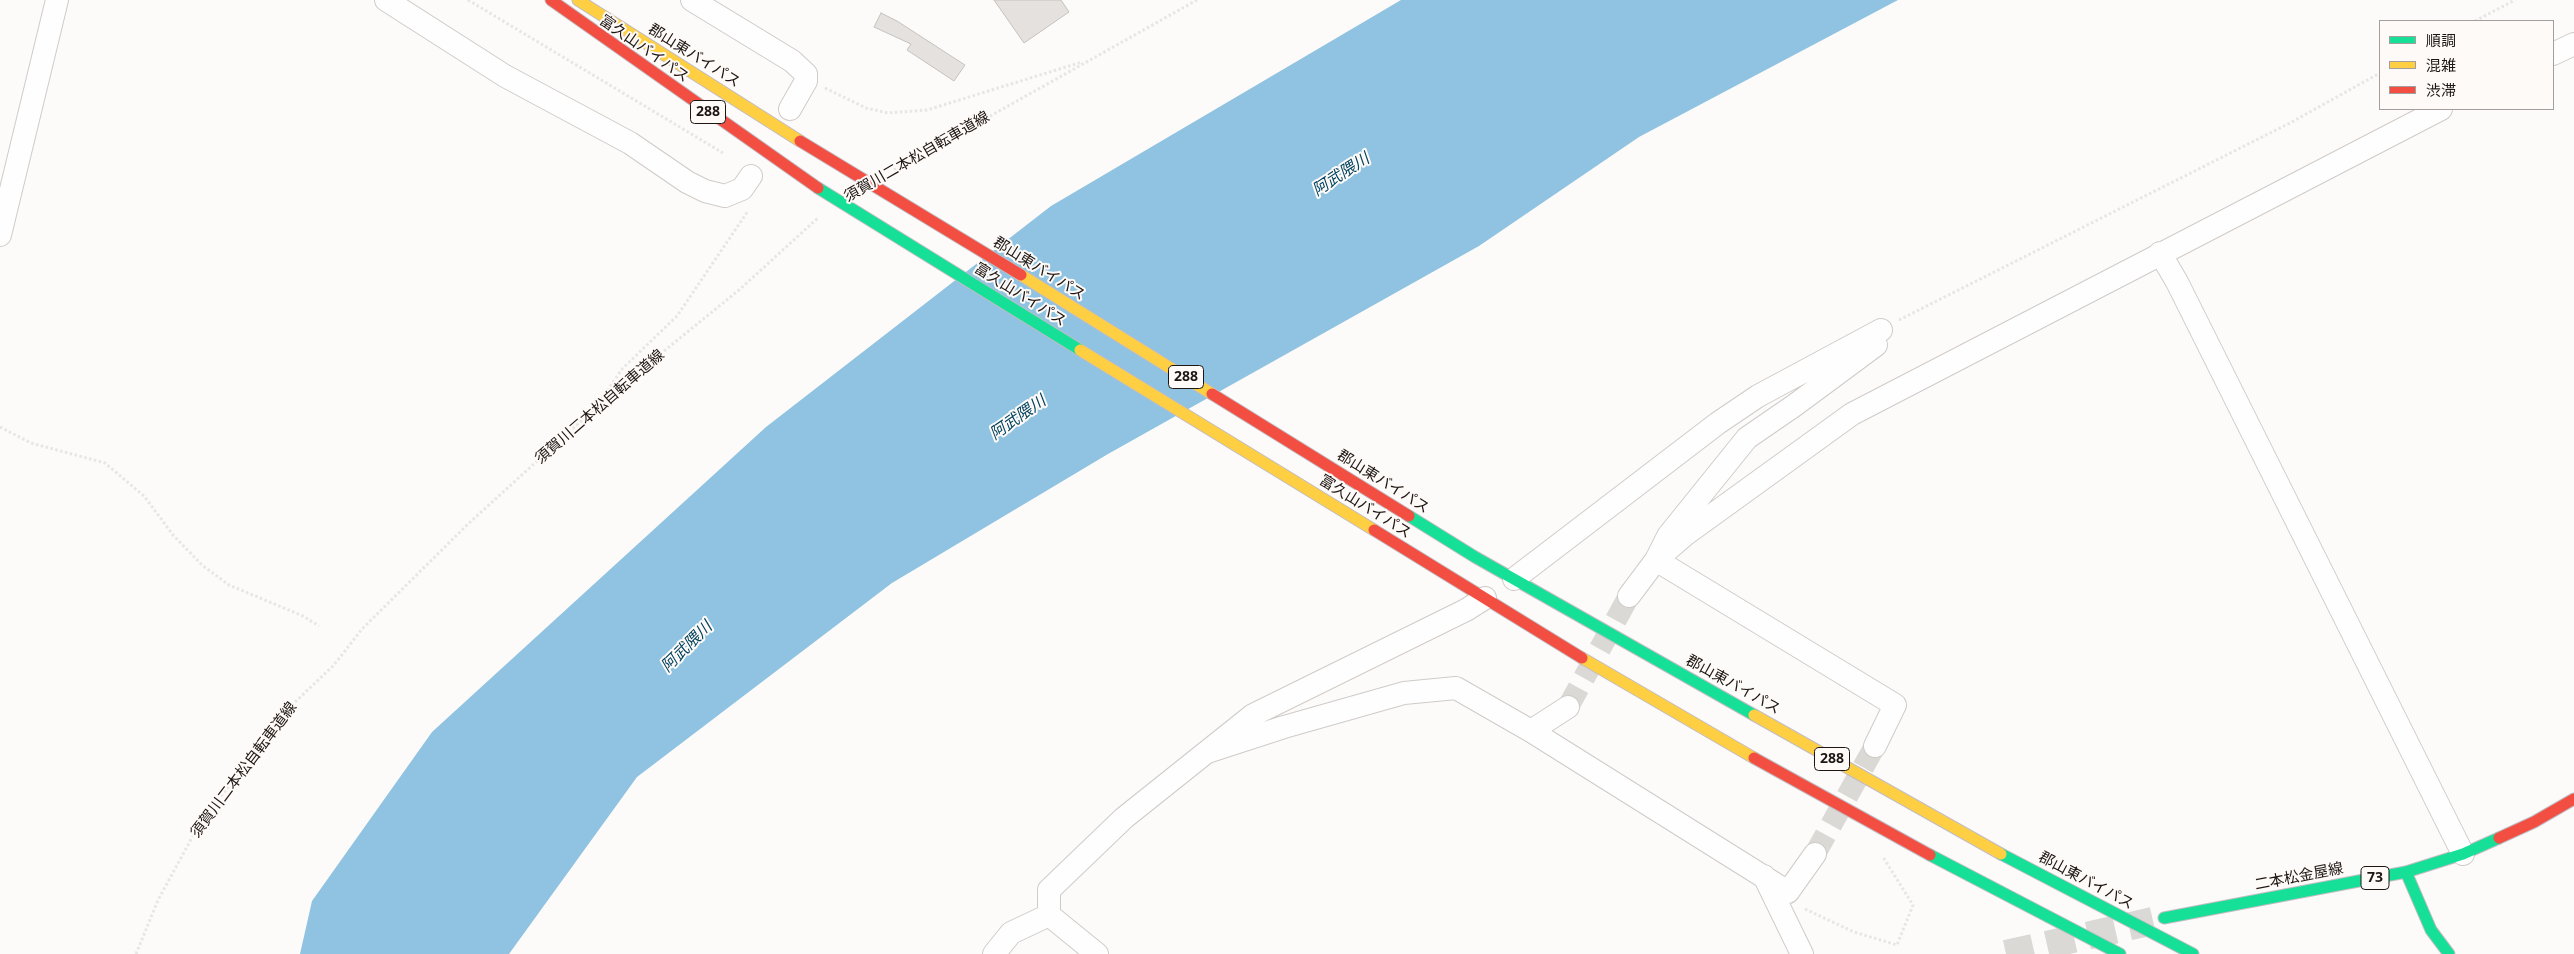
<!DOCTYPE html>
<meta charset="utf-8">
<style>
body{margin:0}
#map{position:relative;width:2574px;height:954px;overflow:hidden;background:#fdfbf9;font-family:"Noto Sans","Noto Sans JP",sans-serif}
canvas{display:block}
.legend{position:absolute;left:2379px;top:20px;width:175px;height:90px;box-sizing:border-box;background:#fefaf8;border:1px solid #a49f9c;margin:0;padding:6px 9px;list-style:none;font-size:15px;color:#1d1613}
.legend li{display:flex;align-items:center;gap:10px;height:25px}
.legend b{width:25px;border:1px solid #a49f9c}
</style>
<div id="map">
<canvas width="2574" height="954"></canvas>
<ul class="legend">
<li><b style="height:6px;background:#16e098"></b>順調</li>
<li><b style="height:6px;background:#ffcf43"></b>混雑</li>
<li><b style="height:6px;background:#f24e42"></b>渋滞</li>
</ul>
</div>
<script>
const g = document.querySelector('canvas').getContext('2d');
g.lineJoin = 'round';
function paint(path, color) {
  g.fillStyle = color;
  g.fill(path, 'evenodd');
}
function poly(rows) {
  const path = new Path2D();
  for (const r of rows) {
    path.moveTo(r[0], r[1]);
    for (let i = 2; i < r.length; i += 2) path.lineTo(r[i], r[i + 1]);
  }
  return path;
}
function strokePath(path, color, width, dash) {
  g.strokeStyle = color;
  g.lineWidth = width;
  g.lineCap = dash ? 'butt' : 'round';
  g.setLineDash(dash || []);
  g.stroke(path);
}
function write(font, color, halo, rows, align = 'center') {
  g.font = font + ' "Noto Sans","Noto Sans JP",sans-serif';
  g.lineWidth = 4;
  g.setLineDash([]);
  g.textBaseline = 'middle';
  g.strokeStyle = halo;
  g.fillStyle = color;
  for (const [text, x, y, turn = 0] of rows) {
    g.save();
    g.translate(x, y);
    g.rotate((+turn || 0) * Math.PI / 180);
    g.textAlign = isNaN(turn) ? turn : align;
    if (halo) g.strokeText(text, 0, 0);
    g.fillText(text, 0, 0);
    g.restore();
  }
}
const water = poly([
 [1401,0,1898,0,1639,137,1479,246,1108,454,892,583,637,777,509,954,300,954,312,901,432,732,766,427,1051,206]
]);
const building = poly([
 [994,0,1061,0,1069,12,1024,43,994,0],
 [881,13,897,21,965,65,954,81,907,50,911,44,874,27,881,13]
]);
const streetTunnel = poly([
 [1568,707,1629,596],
 [1815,854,1875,746]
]);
const primaryTunnel = poly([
 [2006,954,2153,921]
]);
const path = poly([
 [468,0,723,153],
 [2475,21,2515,0],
 [825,88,866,108,888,113,927,110,1082,62],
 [894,170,1197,0],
 [1899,320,2290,123,2380,73],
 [599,403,622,369,677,316,748,211],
 [0,427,31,443,105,463,144,496,173,535,202,565,229,585,303,616,319,626],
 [1805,909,1854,932,1897,945,1913,905,1883,857],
 [136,954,158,900,200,823,291,706,334,665,362,629,467,525,604,400,739,290,819,217]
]);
const street = poly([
 [386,0,505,76,630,143,687,182,705,191,725,196,742,189,751,176],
 [692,0,792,61,806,74,806,81,790,109],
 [2553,54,2574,44],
 [0,235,57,0],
 [2160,253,2177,282,2463,854],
 [1514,579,1718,423,1758,396,1881,330],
 [1629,596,1656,560,1668,536,1747,438,1795,405,1876,345],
 [1531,731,1568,707],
 [1875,746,1895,705,1656,560,1686,534,1852,414,2441,109],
 [1207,752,1284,727,1404,693,1456,688,1531,731,1788,892,1815,854],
 [1764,876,1802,954],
 [1049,915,1097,954],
 [994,954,1011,933,1049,915,1049,890,1124,818,1253,715,1466,610,1485,598]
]);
const fast = poly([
 [818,188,1080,350],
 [1409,516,1475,557,1754,715],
 [2001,854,2193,954],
 [1930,855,2120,954],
 [2406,872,2431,930,2449,954],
 [2164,918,2406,872,2463,854,2499,838]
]);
const slow = poly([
 [578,0,800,141],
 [1021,275,1212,394],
 [1080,350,1374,530],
 [1582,658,1754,758],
 [1754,715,2001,854]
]);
const jam = poly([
 [551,0,818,188],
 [800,141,1021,275],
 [1212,394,1409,516],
 [1374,530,1582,658],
 [1754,758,1930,855],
 [2499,838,2534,822,2574,799]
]);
const shields = [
 [708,112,35],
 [1186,377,35],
 [1832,759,35],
 [2375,878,28]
];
const shieldNames = [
 ["288",708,112],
 ["288",1186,377],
 ["288",1832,759],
 ["73",2375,878]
];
const streetNames = [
 ["富久山バイパス",644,49,35],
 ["郡山東バイパス",694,56,32],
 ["須賀川二本松自転車道線",917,157,-30],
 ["郡山東バイパス",1039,269,32],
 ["富久山バイパス",1020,295,32],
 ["須賀川二本松自転車道線",600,407,-41],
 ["郡山東バイパス",1383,482,32],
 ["富久山バイパス",1365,507,32],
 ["郡山東バイパス",1733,685,29],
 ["須賀川二本松自転車道線",244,770,-53],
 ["二本松金屋線",2299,877,-11],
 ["郡山東バイパス",2086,881,28]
];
const waterNames = [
 ["阿武隈川",1341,175,-33],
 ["阿武隈川",1018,418,-35],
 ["阿武隈川",687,647,-45]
];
paint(water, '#8fc3e1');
paint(building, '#e5e1de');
strokePath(building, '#c5c1be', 1);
strokePath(streetTunnel, '#dbd9d6', 22, [22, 11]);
strokePath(primaryTunnel, '#dbd9d6', 28, [28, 14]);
strokePath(street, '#cfcbc8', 24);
strokePath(fast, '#c1bcc4', 13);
strokePath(slow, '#c1bcc4', 13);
strokePath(jam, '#c1bcc4', 13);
strokePath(path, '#e6e6e5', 3, [2.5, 2.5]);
strokePath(street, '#fffefe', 22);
strokePath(fast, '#16e098', 11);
strokePath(slow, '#ffcf43', 11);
strokePath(jam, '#f24e42', 11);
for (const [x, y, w] of shields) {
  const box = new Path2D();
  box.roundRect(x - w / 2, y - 11.5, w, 23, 4);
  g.fillStyle = '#fefaf8';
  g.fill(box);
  strokePath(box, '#1d1613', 1);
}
write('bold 14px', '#1d1613', null, shieldNames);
write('15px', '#1d1613', '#fefaf8', streetNames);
write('italic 16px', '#00425f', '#fefaf8', waterNames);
</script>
